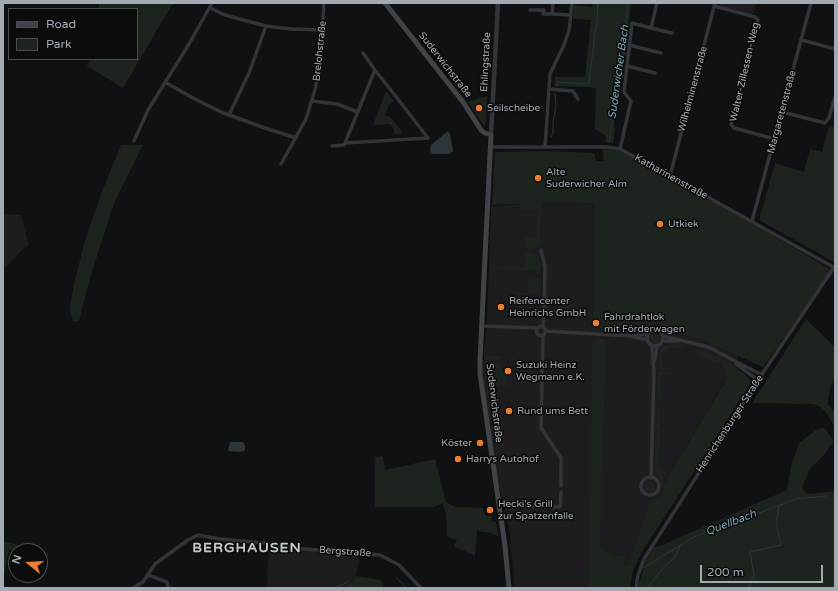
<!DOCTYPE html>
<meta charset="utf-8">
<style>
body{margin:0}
#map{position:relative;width:838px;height:591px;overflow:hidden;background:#101112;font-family:"Varela Round",sans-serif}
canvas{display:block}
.frame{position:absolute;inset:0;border:4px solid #a2abb2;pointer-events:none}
.legend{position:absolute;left:8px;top:8px;width:130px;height:52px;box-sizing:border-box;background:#0c0c0d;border:1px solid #484c4f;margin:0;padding:5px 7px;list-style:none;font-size:12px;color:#a2abb2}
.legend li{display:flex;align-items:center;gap:8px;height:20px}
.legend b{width:20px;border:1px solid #484c4f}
.north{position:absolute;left:8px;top:543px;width:40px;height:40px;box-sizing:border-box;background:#0c0c0d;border:1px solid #484c4f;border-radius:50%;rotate:288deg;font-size:11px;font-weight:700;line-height:16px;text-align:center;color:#a2abb2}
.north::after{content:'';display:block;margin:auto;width:14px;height:18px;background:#eb7e2f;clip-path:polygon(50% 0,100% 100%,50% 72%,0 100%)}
.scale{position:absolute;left:700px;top:565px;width:123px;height:18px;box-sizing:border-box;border:2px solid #a2abb2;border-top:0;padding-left:5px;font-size:12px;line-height:14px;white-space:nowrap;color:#a2abb2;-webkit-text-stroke:3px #0c0c0d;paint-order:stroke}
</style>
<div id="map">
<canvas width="838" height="591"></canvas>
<div class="frame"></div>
<ul class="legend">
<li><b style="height:5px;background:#404347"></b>Road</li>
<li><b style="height:11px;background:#1d241d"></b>Park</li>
</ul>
<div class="north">N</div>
<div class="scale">200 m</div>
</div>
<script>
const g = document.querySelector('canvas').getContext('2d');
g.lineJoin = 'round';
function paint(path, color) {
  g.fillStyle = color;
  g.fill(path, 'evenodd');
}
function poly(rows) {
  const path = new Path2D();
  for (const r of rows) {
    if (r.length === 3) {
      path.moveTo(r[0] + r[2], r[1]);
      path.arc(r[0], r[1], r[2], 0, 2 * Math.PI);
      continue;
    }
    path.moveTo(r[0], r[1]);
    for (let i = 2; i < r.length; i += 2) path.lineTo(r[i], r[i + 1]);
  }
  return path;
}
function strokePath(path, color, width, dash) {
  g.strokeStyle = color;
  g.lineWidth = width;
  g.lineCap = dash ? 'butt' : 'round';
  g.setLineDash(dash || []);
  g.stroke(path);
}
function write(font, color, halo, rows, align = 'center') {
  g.font = font + ' "Varela Round",sans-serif';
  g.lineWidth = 3;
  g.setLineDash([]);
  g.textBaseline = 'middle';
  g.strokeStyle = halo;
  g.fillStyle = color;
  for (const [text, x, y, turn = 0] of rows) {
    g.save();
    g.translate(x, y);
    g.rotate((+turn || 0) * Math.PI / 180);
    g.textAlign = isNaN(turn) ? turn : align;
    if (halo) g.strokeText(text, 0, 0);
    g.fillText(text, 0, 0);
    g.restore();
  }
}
const built = poly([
 [720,3,756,3,753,15,720,6],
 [567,202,595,204,595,281,592,329,643,330,657,324,668,332,702,340,739,355,733,367,663,485,664,490,661,496,629,565,624,564,627,556,615,556,600,547,589,547,588,588,514,588,514,578,509,527,496,475,485,405,483,380,484,351,487,324,491,206],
 [3,214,21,215,28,243,28,246,23,249,3,270],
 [269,543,355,553,360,552,356,576,346,588,267,588]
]);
const green = poly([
 [99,3,173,3,123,88,87,66,90,59,137,59,137,9,99,9],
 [593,3,631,3,626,54,619,97,614,121,615,130,613,143,606,143,606,136,595,129,596,89,589,87,554,86,555,77,585,77,591,20,573,19,574,5,592,7],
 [386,91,394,101,389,105,385,115,391,118,401,130,402,134,395,134,393,128,390,124,373,125],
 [487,96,486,123,484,126,468,102],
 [829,126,835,127,835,261,832,261,759,220,775,163,804,172,810,149,822,152],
 [121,145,143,145,114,203,90,278,79,321,73,322,70,308,73,289,84,244,101,194],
 [603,149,620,151,751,223,832,270,763,367,702,340,667,331,658,324,653,326,661,328,665,334,661,330,656,328,652,328,644,333,649,328,643,330,592,329,595,280,595,204,565,202,542,203,540,245,535,248,529,249,524,247,525,237,536,237,537,210,520,210,520,204,492,205,495,152,545,151,594,153,596,161,603,161],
 [525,253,531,253,541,263,539,274,536,274,535,271,490,269,490,268,525,267],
 [529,278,539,279,539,295,514,294,513,292,528,293],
 [806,319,835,347,835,376,831,385,828,400,828,405,835,412,835,429,831,420,824,410,819,406,813,404,752,403],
 [655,338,5.5],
 [593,339,606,339,600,547,615,556,627,556,624,564,629,565,651,501,661,496,664,490,663,485,727,378,722,364,719,362,719,364,715,363,707,359,706,361,700,357,699,352,702,350,717,356,735,367,747,376,750,380,750,383,744,394,642,552,633,570,630,588,588,588],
 [669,345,685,345,684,349,669,347,662,354,662,368,676,369,678,370,662,370,659,368,660,350,664,346],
 [485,356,503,356,497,360,487,360,486,365,502,365,502,370,507,370,507,384,510,384,510,386,497,386,497,383,492,381,490,375,487,374,486,371],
 [521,371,536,371,535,384,521,383],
 [660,372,675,373,682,379,675,374,661,374,661,399,658,399,658,374],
 [658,401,660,402,660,429,671,433,671,434,657,429],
 [824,427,833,440,832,443,824,455,809,470,802,488,806,493,810,494,835,491,835,588,638,588,645,562,654,547,660,546,787,490,791,467,799,443,816,430],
 [657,432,669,437,659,435,659,469,666,473,681,449,663,479,660,482,655,475],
 [383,456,385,470,435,459,446,502,455,507,483,508,485,516,491,515,492,522,496,522,498,536,491,533,477,531,475,556,454,546,457,540,447,537,446,513,442,503,434,507,375,507,375,457],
 [650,487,5.5],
 [3,541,49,553,45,562,40,560,40,551,16,551,16,552,9,550,3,580],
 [356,576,381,580,384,588,346,588]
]);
const water = poly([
 [448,131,450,134,453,151,449,154,432,154,430,150,431,145],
 [230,442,243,442,245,446,245,450,241,452,229,451,228,449]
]);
const stream = poly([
 [557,86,557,83,559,82,584,84,589,83,595,32,597,23,598,3],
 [551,137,553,133,553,123,556,106,555,93],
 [609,141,618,95,628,3],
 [643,568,694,537,704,533,709,532,796,499,826,496],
 [397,578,406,588],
 [337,588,339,586,348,582],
 [648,588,662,569,676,556,680,546],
 [748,588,754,575,750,552,781,545,776,524,779,506]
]);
const minor = poly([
 [553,3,552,14,571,15],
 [714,6,755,17,758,20,731,124,734,128,775,139],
 [210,8,225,15,266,26,291,29,323,30],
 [530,10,544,10,543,14,552,14],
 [651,28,672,33],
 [802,40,835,49],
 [629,45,661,53],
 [363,53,375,70],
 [627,66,655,73],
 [375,70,397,98,428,138,345,143,375,70],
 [165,82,193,98,221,112,262,127,296,138],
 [549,89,573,91,578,99],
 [312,101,337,104,358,112],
 [782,112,825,123,829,118,835,97],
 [229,115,249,73,266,26],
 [134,141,148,110,189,44,212,3],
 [332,146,344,145,345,143],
 [491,147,606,147,620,149,670,176,835,268],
 [545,147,550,74,563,47,569,31,572,3],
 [620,149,631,101,624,92,632,23,651,28,657,3],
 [281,164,306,119,315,90,320,64,324,3],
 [670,176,715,3],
 [752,221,811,3],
 [541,250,545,267,544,313,543,327],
 [482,326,537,328],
 [541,331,4.5],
 [655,338,8],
 [546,331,630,336,647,340],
 [543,336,541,428,561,458,561,486],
 [633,336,647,334],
 [663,336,708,347,762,375],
 [663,341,678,341],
 [655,360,657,346],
 [736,364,758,380],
 [650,486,9],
 [651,478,654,372,652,346],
 [499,505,560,507,561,492],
 [148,575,167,582,168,588],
 [133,588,143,582,155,564,188,540,198,535,219,539,264,543,292,548,380,555,399,565,421,588],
 [636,588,638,575,644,559,758,380,835,266]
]);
const tertiary = poly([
 [491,135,498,3]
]);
const secondary = poly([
 [385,3,463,102,481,130,485,133,491,135,480,360,480,374,505,546,509,588]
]);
const markers = [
 [479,108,4,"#eb7e2f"],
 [538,178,4,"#eb7e2f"],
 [660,224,4,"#eb7e2f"],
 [501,307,4,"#eb7e2f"],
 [596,323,4,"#eb7e2f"],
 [508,371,4,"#eb7e2f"],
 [509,411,4,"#eb7e2f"],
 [480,443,4,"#eb7e2f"],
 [458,459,4,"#eb7e2f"],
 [490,510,4,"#eb7e2f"]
];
const streetNames = [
 ["Brelohstraße",320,51,-84],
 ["Ehlingstraße",486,62,-87],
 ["Suderwichstraße",445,65,52],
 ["Walter-Zillessen-Weg",745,72,-77],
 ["Wilhelminenstraße",693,89,-75],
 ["Margaretenstraße",782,112,-75],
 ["Katharinenstraße",671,177,29],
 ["Suderwichstraße",494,403,83],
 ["Henrichenburger Straße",730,424,-57],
 ["Bergstraße",345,552,4]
];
const poiNames = [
 ["Seilscheibe",487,108],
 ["Alte",546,172],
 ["Suderwicher Alm",546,184],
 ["Utkiek",668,224],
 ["Reifencenter",509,301],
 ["Heinrichs GmbH",509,313],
 ["Fahrdrahtlok",604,317],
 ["mit Förderwagen",604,329],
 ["Suzuki Heinz",516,365],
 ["Wegmann e.K.",516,377],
 ["Rund ums Bett",517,411],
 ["Köster",472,443,"right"],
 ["Harrys Autohof",466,459],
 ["Hecki's Grill",498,504],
 ["zur Spatzenfalle",498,516]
];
const waterNames = [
 ["Suderwicher Bach",619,72,-82],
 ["Quellbach",731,523,-21]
];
const districtNames = [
 ["BERGHAUSEN",247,548]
];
paint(built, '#1d1d1f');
paint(green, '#1d241d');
paint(water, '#2a363a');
strokePath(stream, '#2a363a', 1);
strokePath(minor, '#323437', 3.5);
strokePath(tertiary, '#323437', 4.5);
strokePath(secondary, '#404347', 5);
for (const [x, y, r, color] of markers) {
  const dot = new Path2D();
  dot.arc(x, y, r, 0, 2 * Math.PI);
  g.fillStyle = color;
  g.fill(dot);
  strokePath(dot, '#0c0c0d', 1.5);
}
write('10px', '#a2abb2', '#0c0c0d', streetNames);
write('10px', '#a2abb2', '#0c0c0d', poiNames, 'left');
write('italic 11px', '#79a2ad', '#0c0c0d', waterNames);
g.letterSpacing = '1px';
write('bold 14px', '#c3c9ce', '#0c0c0d', districtNames);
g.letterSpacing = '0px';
</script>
